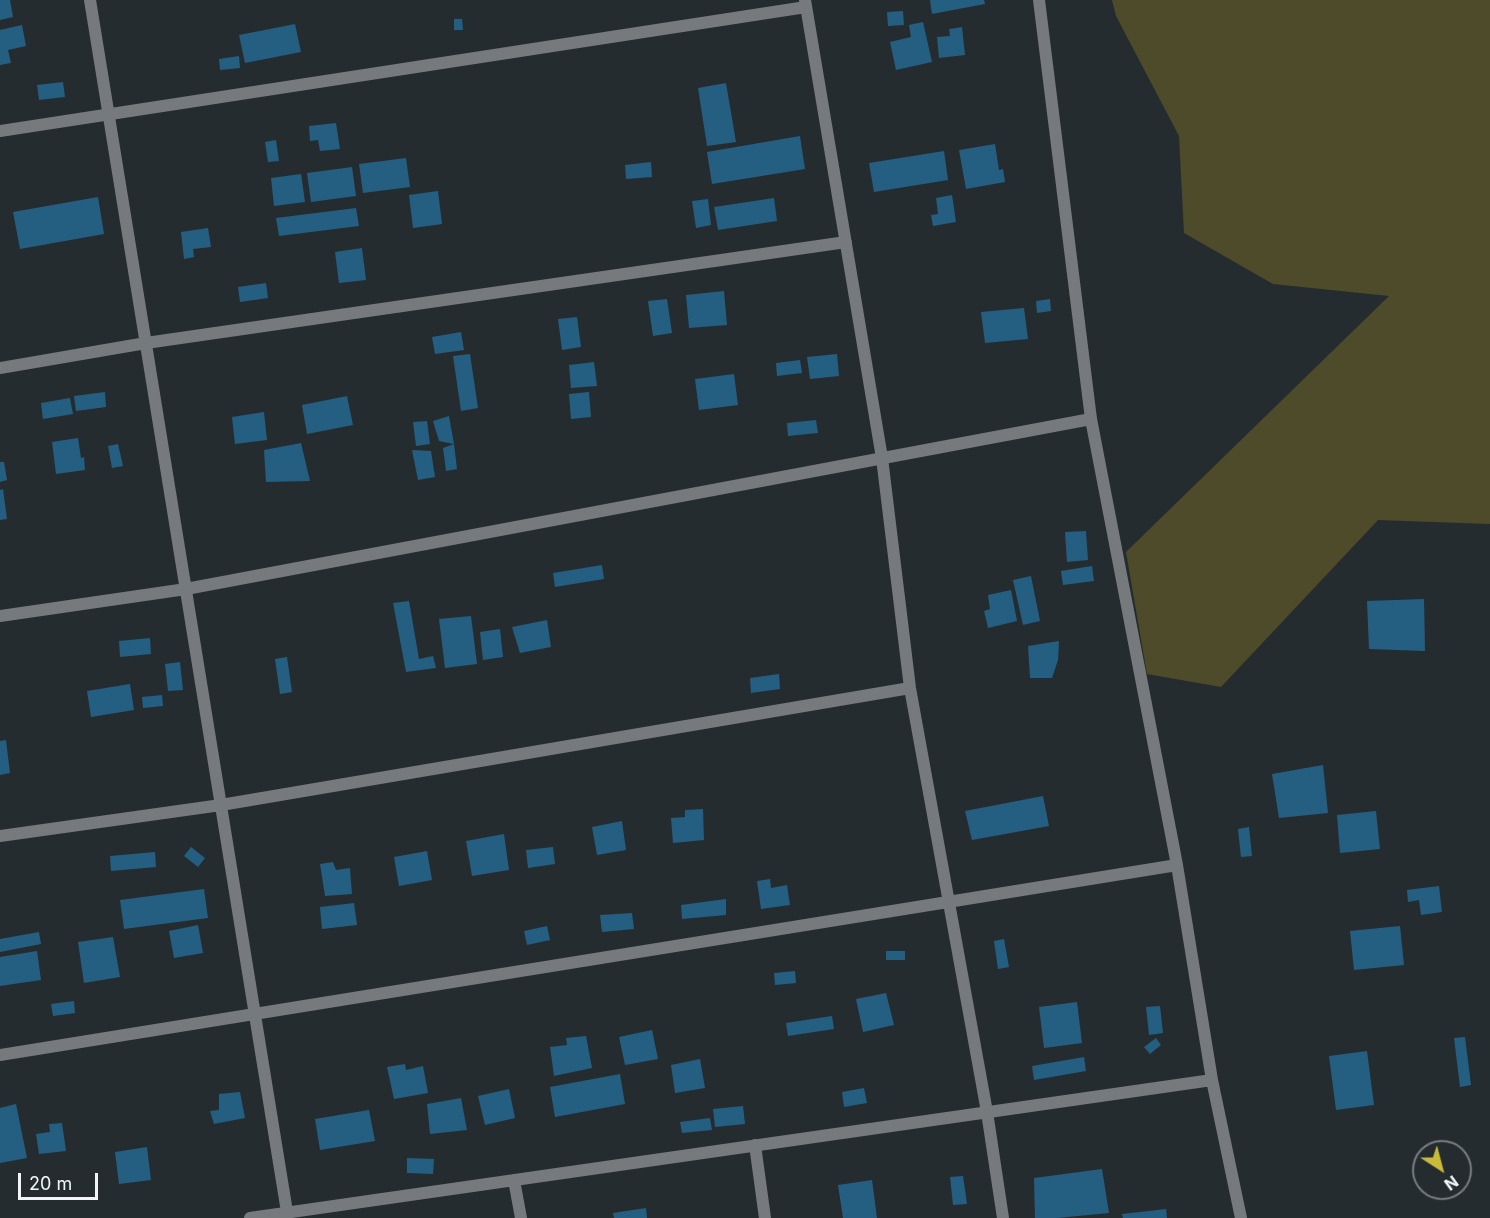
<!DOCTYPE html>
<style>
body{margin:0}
#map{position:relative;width:1490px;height:1218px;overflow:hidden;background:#252c30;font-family:Inter,sans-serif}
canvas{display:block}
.north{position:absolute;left:1412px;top:1140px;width:60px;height:60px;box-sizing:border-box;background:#252c30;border:2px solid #777c80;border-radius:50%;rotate:144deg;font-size:16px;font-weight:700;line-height:24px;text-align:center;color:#f1f5f8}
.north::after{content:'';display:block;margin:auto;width:21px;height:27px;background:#c9ba3a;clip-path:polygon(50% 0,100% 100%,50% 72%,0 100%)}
.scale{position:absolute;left:18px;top:1173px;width:80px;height:27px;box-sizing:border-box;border:3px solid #f1f5f8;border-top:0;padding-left:8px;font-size:18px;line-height:21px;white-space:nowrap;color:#f1f5f8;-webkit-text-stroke:4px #252c30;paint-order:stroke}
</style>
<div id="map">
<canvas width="1490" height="1218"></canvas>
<div class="north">N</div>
<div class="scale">20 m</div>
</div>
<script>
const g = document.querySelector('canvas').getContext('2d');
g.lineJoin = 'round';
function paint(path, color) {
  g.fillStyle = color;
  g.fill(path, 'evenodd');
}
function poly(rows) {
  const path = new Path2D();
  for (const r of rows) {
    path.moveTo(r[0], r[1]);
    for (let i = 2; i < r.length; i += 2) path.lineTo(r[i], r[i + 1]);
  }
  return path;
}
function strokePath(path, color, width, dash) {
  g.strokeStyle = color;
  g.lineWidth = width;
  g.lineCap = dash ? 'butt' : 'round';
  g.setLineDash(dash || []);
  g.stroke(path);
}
const green = poly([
 [1112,0,1490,0,1490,524,1378,520,1221,687,1147,674,1126,552,1389,296,1273,284,1184,233,1179,136,1116,16]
]);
const building = poly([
 [0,0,10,0,13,17,0,20],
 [930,0,984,0,985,4,932,14],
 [903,11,904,25,888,26,887,12],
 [454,19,462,19,463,30,454,30],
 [923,22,932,62,896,70,890,42,911,37,909,25],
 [295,24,301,52,245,63,239,35],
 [22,25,26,46,8,50,11,63,0,65,0,30],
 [962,27,965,55,939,58,937,37,950,36,949,29],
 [239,56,240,68,220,70,219,59],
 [63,82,65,97,39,100,37,85],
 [726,83,736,142,707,146,698,88],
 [336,123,340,149,320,151,318,140,310,141,309,126],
 [800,136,805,169,712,184,707,152],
 [276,140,279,161,268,162,265,142],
 [995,144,999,170,1003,169,1005,182,966,189,959,150],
 [944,151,948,180,874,192,869,163],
 [406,158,410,187,363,193,359,164],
 [651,162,652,177,626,179,625,165],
 [352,167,356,196,311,202,307,173],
 [301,174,305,202,274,206,271,178],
 [438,191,442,224,413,228,409,195],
 [952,195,956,222,933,226,931,215,938,214,936,198],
 [98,197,104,234,20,249,13,212],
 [774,198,777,221,718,230,714,207],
 [708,199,711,225,696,228,692,201],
 [356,208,359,226,279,236,276,218],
 [208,228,211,247,193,249,194,257,184,259,181,232],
 [362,248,366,280,339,283,335,252],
 [266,283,268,298,240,302,238,287],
 [724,291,727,325,689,328,686,295],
 [667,299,672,333,653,336,648,301],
 [1050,299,1051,311,1037,313,1036,301],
 [1024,308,1028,339,985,343,981,312],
 [577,317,581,347,562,350,558,319],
 [461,332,464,350,435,354,432,337],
 [470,354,478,408,461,411,453,356],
 [837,354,839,376,810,379,807,357],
 [800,360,802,373,777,376,776,363],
 [594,362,597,386,571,388,569,365],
 [734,374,738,405,699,410,695,379],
 [105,392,106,407,76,411,74,396],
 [589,392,591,417,571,419,569,394],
 [347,396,353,425,307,434,302,405],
 [70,398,73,414,43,419,41,403],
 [264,412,267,440,235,444,232,417],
 [449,416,454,444,457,469,446,471,443,448,454,444,439,441,433,421],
 [816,420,818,433,788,436,787,423],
 [427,421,430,444,416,446,413,422],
 [78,438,81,458,84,457,85,470,56,474,52,442],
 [301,443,310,481,266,482,264,450],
 [118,444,123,466,112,468,108,446],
 [412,450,431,451,435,477,418,480],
 [0,462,4,462,7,480,0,482],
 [3,489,7,519,0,520,0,490],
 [1086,531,1088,560,1067,562,1065,532],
 [602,565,604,579,555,587,553,573],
 [1092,566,1094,581,1063,585,1061,571],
 [1031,576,1040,621,1023,625,1013,580],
 [1011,590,1017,621,988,628,984,611,990,609,988,595],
 [1424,599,1425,651,1369,649,1367,601],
 [409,601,419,659,433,656,436,668,406,672,393,603],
 [471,616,477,664,445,668,439,619],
 [547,620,551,647,520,653,512,627],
 [500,629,503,657,483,660,480,632],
 [150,638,151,654,120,657,119,641],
 [1059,641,1058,660,1052,678,1030,678,1028,646],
 [287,657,292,692,280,694,275,659],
 [180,662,183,690,168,691,165,664],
 [779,674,780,689,751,693,750,678],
 [130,684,134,710,91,717,87,691],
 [162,695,163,706,143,708,142,697],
 [6,740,10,773,0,775,0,741],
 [1323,765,1328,813,1279,818,1272,774],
 [1043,796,1049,826,972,840,965,811],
 [703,809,704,840,673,843,671,818,685,817,685,810],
 [1376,811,1380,849,1340,853,1337,815],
 [622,821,626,850,597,855,592,827],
 [1249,827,1252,856,1241,857,1238,829],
 [504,834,509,870,472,876,466,841],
 [191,847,205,858,198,867,184,856],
 [553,847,555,864,528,868,526,850],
 [427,851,432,880,399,886,394,857],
 [155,852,156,867,111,871,110,856],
 [333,862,336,870,350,868,352,894,325,896,320,864],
 [770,879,771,888,787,885,790,905,761,909,757,881],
 [1439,886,1442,912,1421,915,1419,900,1408,902,1407,890],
 [204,889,208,918,124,929,120,900],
 [726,899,726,915,682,919,681,905],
 [354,903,357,925,322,929,320,907],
 [632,913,634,929,602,932,600,915],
 [198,925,203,953,174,958,169,931],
 [547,926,550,940,527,945,524,931],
 [1400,926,1404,965,1354,970,1350,931],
 [39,932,41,944,0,952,0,939],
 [113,937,120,977,84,983,78,942],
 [1004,939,1009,967,998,969,994,941],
 [37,951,41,980,0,986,0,957],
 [886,951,905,951,905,960,886,960],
 [795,971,796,983,775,985,774,973],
 [886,993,894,1025,863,1032,856,999],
 [74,1001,75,1013,53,1016,51,1004],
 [1077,1002,1082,1043,1044,1048,1039,1007],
 [1160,1006,1163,1033,1149,1035,1146,1007],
 [832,1016,834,1029,788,1036,786,1023],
 [652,1030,658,1059,625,1065,619,1037],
 [586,1036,592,1068,554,1076,550,1047,567,1045,566,1038],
 [1465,1037,1471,1085,1460,1087,1454,1038],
 [1156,1038,1161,1045,1150,1054,1144,1047],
 [1367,1051,1374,1105,1336,1110,1329,1056],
 [1084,1057,1086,1071,1034,1080,1032,1066],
 [700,1059,705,1088,675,1093,671,1065],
 [405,1064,406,1070,423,1066,428,1093,394,1099,387,1067],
 [620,1074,625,1104,555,1117,550,1087],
 [864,1088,867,1103,844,1107,842,1092],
 [509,1089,515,1118,485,1125,478,1096],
 [240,1092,245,1118,214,1124,210,1111,219,1110,219,1094],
 [461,1098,467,1130,430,1134,427,1104],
 [16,1104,27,1158,0,1163,0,1108],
 [743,1106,745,1124,715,1127,713,1109],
 [369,1110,375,1141,320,1150,315,1119],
 [710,1118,712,1130,682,1133,680,1122],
 [62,1123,66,1151,39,1154,36,1134,50,1132,49,1124],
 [147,1147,151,1180,119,1184,115,1152],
 [407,1158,434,1159,433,1174,407,1173],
 [1102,1169,1109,1213,1057,1218,1035,1218,1034,1178],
 [963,1176,967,1204,953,1205,950,1177],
 [872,1180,877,1218,843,1218,838,1185],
 [646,1208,647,1218,614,1218,613,1213],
 [1166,1209,1167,1218,1123,1218,1122,1214]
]);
const minor = poly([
 [90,0,288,1218],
 [805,0,882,458,910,688,987,1112,1003,1218],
 [1039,0,1091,419,1177,865,1212,1080,1241,1218],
 [0,131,806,7],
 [0,368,146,343,846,242],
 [0,616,186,589,1091,419],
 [0,836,221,805,910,688],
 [0,1055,1177,865],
 [755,1145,765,1218],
 [514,1180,521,1218],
 [250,1218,1212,1080]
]);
paint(green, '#4e4b2a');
paint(building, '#245f81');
strokePath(minor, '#767a7c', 12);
</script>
